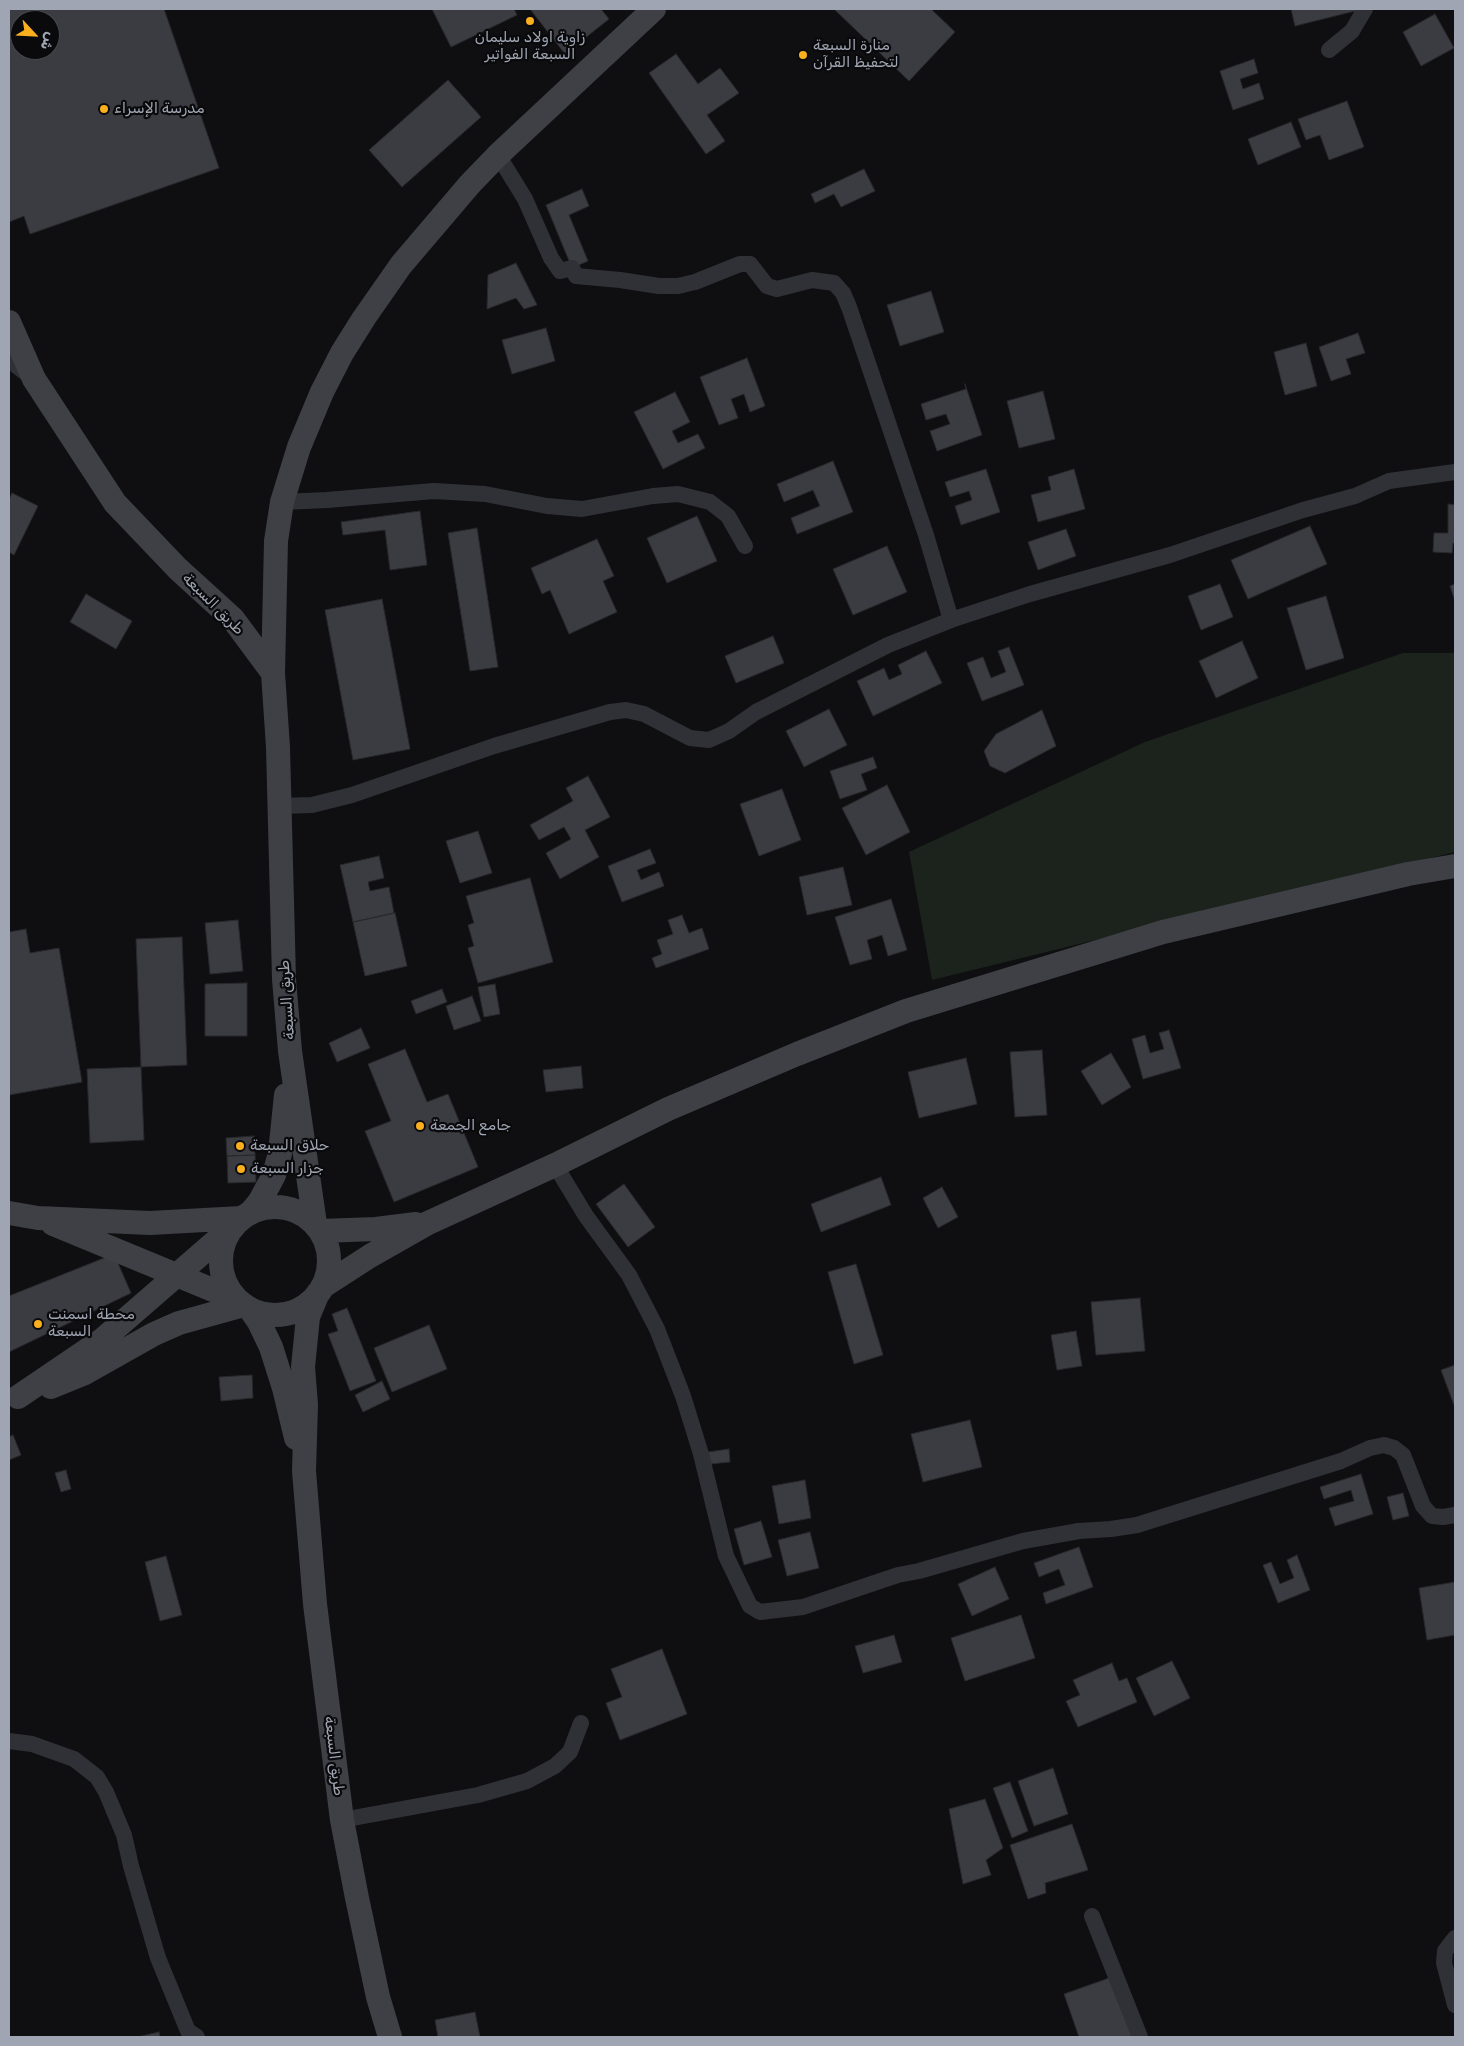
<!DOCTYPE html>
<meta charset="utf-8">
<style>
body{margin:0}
#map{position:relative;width:1464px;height:2046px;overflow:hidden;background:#0f0f11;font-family:Rubik,"Noto Sans Arabic",sans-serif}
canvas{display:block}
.frame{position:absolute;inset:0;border:10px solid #9fa5b2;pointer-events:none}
.north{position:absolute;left:10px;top:10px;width:50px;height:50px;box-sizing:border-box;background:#0a0a0c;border:1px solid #46484e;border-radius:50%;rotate:115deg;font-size:14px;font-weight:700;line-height:20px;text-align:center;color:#9fa5b2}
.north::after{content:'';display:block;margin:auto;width:18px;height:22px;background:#fab01e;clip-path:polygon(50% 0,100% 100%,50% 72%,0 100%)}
</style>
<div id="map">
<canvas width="1464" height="2046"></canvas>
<div class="frame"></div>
<div class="north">ش</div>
</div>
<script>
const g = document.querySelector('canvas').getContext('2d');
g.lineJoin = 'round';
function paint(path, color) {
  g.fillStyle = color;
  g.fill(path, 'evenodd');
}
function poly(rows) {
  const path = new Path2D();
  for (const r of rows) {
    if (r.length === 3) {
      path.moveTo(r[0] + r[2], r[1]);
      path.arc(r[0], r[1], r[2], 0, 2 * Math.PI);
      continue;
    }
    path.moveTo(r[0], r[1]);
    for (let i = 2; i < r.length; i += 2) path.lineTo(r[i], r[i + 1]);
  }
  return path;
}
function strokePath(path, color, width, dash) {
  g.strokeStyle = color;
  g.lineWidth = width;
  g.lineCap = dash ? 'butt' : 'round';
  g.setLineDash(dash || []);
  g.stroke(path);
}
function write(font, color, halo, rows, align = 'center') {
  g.font = font + ' Rubik,"Noto Sans Arabic",sans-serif';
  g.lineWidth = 4.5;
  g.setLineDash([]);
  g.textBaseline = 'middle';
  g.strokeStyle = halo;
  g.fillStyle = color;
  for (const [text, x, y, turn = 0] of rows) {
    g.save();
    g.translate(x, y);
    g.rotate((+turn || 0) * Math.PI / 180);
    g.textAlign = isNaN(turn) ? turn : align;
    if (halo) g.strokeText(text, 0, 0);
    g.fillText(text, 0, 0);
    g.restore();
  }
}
const green = poly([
 [1403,653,1455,653,1455,852,932,980,909,852,1145,742]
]);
const building = poly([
 [9,9,164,9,219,168,30,234,24,216,9,222,9,9],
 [20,20,50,20,50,50,20,50,20,20],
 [432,9,514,9,517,15,451,47,432,9],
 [530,9,601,9,609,19,565,54,530,9],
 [834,9,931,9,955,32,909,81,834,9],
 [1291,9,1359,9,1359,10,1295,26,1291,9],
 [1435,14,1454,48,1421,66,1403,32,1435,14],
 [676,54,698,84,720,68,739,93,707,115,725,141,706,154,649,73,676,54],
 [1254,59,1258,73,1240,79,1243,89,1259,83,1264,99,1233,110,1220,71,1254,59],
 [448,80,481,117,402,187,369,150,448,80],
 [1347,101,1364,147,1329,160,1320,135,1306,140,1298,119,1347,101],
 [1291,122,1301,147,1258,165,1248,139,1291,122],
 [864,169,875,191,841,207,834,194,815,203,811,194,864,169],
 [582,189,589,206,569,215,588,261,572,268,546,205,582,189],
 [516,263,537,305,524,309,516,298,487,309,488,275,516,263],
 [931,291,944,332,900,346,887,305,931,291],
 [546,328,555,361,512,374,502,340,546,328],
 [1358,333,1365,353,1346,359,1351,374,1331,381,1319,347,1358,333],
 [1306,343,1317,386,1285,395,1274,352,1306,343],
 [747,358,765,406,750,412,744,394,731,399,738,418,719,425,700,377,747,358],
 [965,384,982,435,937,451,930,431,950,424,946,414,926,420,921,404,966,389,965,384],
 [1043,391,1055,439,1019,448,1007,401,1043,391],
 [675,392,690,422,672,431,678,443,698,434,705,448,663,469,634,412,675,392],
 [833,461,853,512,797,534,791,518,820,506,813,490,784,502,777,484,833,461],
 [986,469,1000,512,961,525,955,506,972,500,969,491,950,497,945,482,986,469],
 [1074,469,1085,509,1038,522,1031,495,1051,490,1048,477,1074,469],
 [12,493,38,506,14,555,9,552,9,500,12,493],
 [1448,504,1455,505,1455,543,1453,543,1452,553,1433,552,1434,533,1448,533,1448,504],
 [420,511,427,565,390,570,385,530,343,535,341,522,420,511],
 [697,516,717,561,667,583,647,538,697,516],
 [1310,526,1327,564,1248,599,1231,560,1310,526],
 [477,528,498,667,470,671,448,533,477,528],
 [1066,529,1076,556,1038,570,1028,542,1066,529],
 [597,539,614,576,603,581,617,612,569,634,550,590,542,594,531,568,597,539],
 [887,546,907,592,853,615,833,569,887,546],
 [1220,584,1233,617,1201,630,1188,596,1220,584],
 [1455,584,1455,601,1450,586,1455,584],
 [86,594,132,621,116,649,70,622,86,594],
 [1326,596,1344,658,1306,670,1287,608,1326,596],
 [382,599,410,749,353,760,325,610,382,599],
 [773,636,784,663,736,683,725,656,773,636],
 [1242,641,1258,678,1216,698,1199,661,1242,641],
 [1009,647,1024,685,982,701,967,663,983,657,991,678,1006,672,998,651,1009,647],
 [926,651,942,683,873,716,857,681,884,668,889,680,902,674,898,665,926,651],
 [829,709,847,745,804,767,786,731,829,709],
 [1042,710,1056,746,1005,773,990,766,984,751,996,734,1042,710],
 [873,757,877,768,861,774,867,790,840,799,830,771,873,757],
 [588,776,610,817,585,830,599,857,560,879,546,853,571,839,564,827,539,840,530,825,573,801,566,788,588,776],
 [887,785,910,832,866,855,842,808,887,785],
 [782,789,801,840,759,856,740,804,782,789],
 [478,831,492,873,460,883,446,841,478,831],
 [650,849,656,863,637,870,641,880,659,872,664,886,622,902,608,866,650,849],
 [379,856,384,878,368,882,370,891,389,887,394,913,353,922,340,865,379,856],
 [843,867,852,905,807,915,799,877,843,867],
 [530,878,553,962,478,983,468,948,474,946,468,925,474,923,466,896,530,878],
 [891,899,907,950,888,956,882,935,867,940,872,959,850,965,835,917,891,899],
 [395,913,407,966,365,976,353,922,395,913],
 [682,915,689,933,702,928,709,949,656,968,652,958,662,954,657,940,673,934,668,920,682,915],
 [238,920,243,971,210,974,205,923,238,920],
 [26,929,30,953,59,948,82,1082,9,1095,9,932,26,929],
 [182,937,187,1065,141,1067,136,939,182,937],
 [247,983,247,1036,205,1036,205,984,247,983],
 [495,984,500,1014,484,1017,478,987,495,984],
 [442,989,447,1002,416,1014,411,1001,442,989],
 [472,996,481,1021,454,1030,446,1006,472,996],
 [361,1028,370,1048,337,1062,329,1043,361,1028],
 [1169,1030,1181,1068,1143,1079,1132,1039,1145,1035,1150,1053,1164,1049,1159,1033,1169,1030],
 [405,1049,427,1102,448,1094,478,1167,394,1202,365,1131,391,1121,368,1064,405,1049],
 [1042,1050,1047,1115,1015,1117,1010,1052,1042,1050],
 [1111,1053,1131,1087,1102,1105,1081,1071,1111,1053],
 [966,1058,977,1104,919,1118,908,1072,966,1058],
 [581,1066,583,1088,546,1092,543,1070,581,1066],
 [141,1067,144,1140,90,1143,87,1069,141,1067],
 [254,1136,255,1155,227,1156,226,1138,254,1136],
 [255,1155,256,1182,228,1183,227,1156,255,1155],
 [881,1177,891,1205,821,1232,811,1204,881,1177],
 [624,1184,655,1227,628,1247,596,1204,624,1184],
 [942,1187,958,1217,938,1228,923,1198,942,1187],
 [114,1254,131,1293,9,1352,9,1296,114,1254],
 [856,1264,883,1355,854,1364,828,1272,856,1264],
 [1140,1298,1145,1351,1096,1355,1091,1302,1140,1298],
 [347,1308,376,1381,350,1391,328,1334,338,1331,332,1314,347,1308],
 [429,1325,447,1369,392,1392,374,1348,429,1325],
 [1076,1331,1082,1366,1057,1370,1051,1335,1076,1331],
 [1455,1365,1455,1404,1454,1405,1441,1370,1455,1365],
 [252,1375,253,1398,221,1401,219,1377,252,1375],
 [382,1381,390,1399,363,1412,355,1395,382,1381],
 [970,1420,982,1467,923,1482,911,1434,970,1420],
 [13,1435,21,1455,9,1460,9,1437,13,1435],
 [729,1449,730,1462,710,1464,708,1452,729,1449],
 [66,1470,71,1489,61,1492,55,1473,66,1470],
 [1361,1474,1373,1514,1335,1526,1329,1508,1354,1501,1351,1490,1324,1499,1320,1487,1361,1474],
 [805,1480,811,1518,779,1524,772,1486,805,1480],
 [1403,1493,1409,1516,1393,1520,1387,1497,1403,1493],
 [761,1521,772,1557,744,1565,734,1529,761,1521],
 [810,1532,819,1568,787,1576,778,1540,810,1532],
 [1079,1547,1093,1587,1046,1604,1043,1593,1065,1585,1059,1569,1039,1577,1034,1563,1079,1547],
 [1297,1555,1310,1590,1278,1603,1263,1565,1271,1562,1280,1584,1294,1578,1287,1560,1297,1555],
 [166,1556,182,1615,160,1621,145,1562,166,1556],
 [995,1567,1009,1599,972,1616,958,1584,995,1567],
 [1455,1582,1455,1635,1427,1640,1419,1588,1455,1582],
 [1021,1615,1035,1658,965,1681,951,1638,1021,1615],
 [894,1635,902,1662,863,1673,855,1646,894,1635],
 [662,1649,687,1714,620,1740,606,1703,622,1697,611,1669,662,1649],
 [1172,1661,1190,1698,1154,1716,1136,1678,1172,1661],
 [1112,1663,1119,1681,1127,1678,1137,1702,1078,1727,1066,1701,1080,1695,1073,1680,1112,1663],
 [1053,1768,1068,1814,1034,1826,1018,1781,1053,1768],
 [1010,1782,1028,1831,1012,1838,993,1788,1010,1782],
 [985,1799,1003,1848,986,1860,991,1875,963,1884,949,1809,985,1799],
 [1072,1824,1088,1870,1045,1883,1046,1893,1028,1899,1010,1845,1072,1824],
 [1112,1977,1132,2037,1079,2037,1064,1994,1112,1977],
 [475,2012,480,2037,438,2037,435,2020,475,2012],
 [159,2032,160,2037,137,2037,159,2032]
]);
const street = poly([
 [1329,50,1352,31,1365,9],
 [498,155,525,199,551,258,560,271,572,268,576,276,620,280,659,286,678,286,695,282,740,264,750,264,767,286,777,289,812,280,834,283,843,293,849,307,926,535,951,620],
 [9,360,32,378],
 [282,502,327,500,434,491,485,494,547,506,582,509,653,496,678,494,710,502,728,516,745,546],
 [278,806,312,805,352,795,494,746,610,712,626,710,644,714,690,738,709,740,729,731,756,712,888,645,951,620,1030,594,1170,555,1303,510,1355,496,1389,481,1455,472],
 [555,1165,586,1216,629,1275,657,1329,683,1396,701,1454,726,1556,750,1606,760,1612,803,1607,898,1575,919,1571,1023,1541,1079,1531,1111,1529,1137,1525,1341,1461,1370,1448,1384,1445,1394,1448,1403,1455,1423,1506,1432,1516,1443,1517,1455,1515],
 [9,1741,32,1744,74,1759,97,1777,106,1792,124,1835,131,1866,158,1958,188,2031,197,2037],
 [342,1820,478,1795,527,1781,555,1766,570,1752,581,1723],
 [1092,1916,1140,2037],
 [1455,1938,1445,1951,1444,1963,1455,2005]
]);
const secondary = poly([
 [9,322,34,379,115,503,178,569,233,619,273,673],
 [275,1261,54],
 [251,1212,260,1201,274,1175,280,1153,286,1095],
 [9,1213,38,1218,150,1223,241,1218],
 [53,1224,237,1300],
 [315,1224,290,1051,284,979,278,747,273,673,276,541,282,502,299,447,322,392,342,353,364,318,401,265,470,184,498,155,654,9],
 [320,1231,376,1229,416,1224],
 [322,1287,370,1256,428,1223,555,1165,668,1109,797,1054,906,1011,1163,932,1408,874,1455,866],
 [318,1293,308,1317,303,1367,306,1405,304,1471,315,1604,342,1820,357,1898,378,1997,390,2037],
 [250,1309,259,1322,271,1347,284,1388,296,1438],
 [51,1387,83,1374,154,1334,179,1323,244,1305],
 [18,1397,102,1340,231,1228]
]);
const markers = [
 [530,21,5,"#fab01e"],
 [803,55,5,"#fab01e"],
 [104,109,5,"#fab01e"],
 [420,1126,5,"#fab01e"],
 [240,1146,5,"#fab01e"],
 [241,1169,5,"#fab01e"],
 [38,1324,5,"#fab01e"]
];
const poiNames = [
 ["زاوية اولاد سليمان",530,38,"center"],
 ["السبعة الفواتير",530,55,"center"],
 ["منارة السبعة",813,46],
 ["لتحفيظ القرآن",813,63],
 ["مدرسة الإسراء",114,109],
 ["جامع الجمعة",430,1126],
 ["حلاق السبعة",250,1146],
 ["جزار السبعة",251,1169],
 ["محطة اسمنت",48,1315],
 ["السبعة",48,1332]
];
const streetNames = [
 ["طريق السبعة",213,604,45],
 ["طريق السبعة",287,1000,-94],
 ["طريق السبعة",334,1756,83]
];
paint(green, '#1b231c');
paint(building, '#3b3c41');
strokePath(building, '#29292d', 1);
strokePath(street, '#303136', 16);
strokePath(secondary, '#3e4046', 24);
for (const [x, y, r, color] of markers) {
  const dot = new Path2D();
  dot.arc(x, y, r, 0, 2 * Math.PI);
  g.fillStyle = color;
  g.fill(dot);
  strokePath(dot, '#0a0a0c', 2);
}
write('15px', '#9fa5b2', '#0a0a0c', poiNames, 'left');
write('15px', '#9fa5b2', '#0a0a0c', streetNames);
</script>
